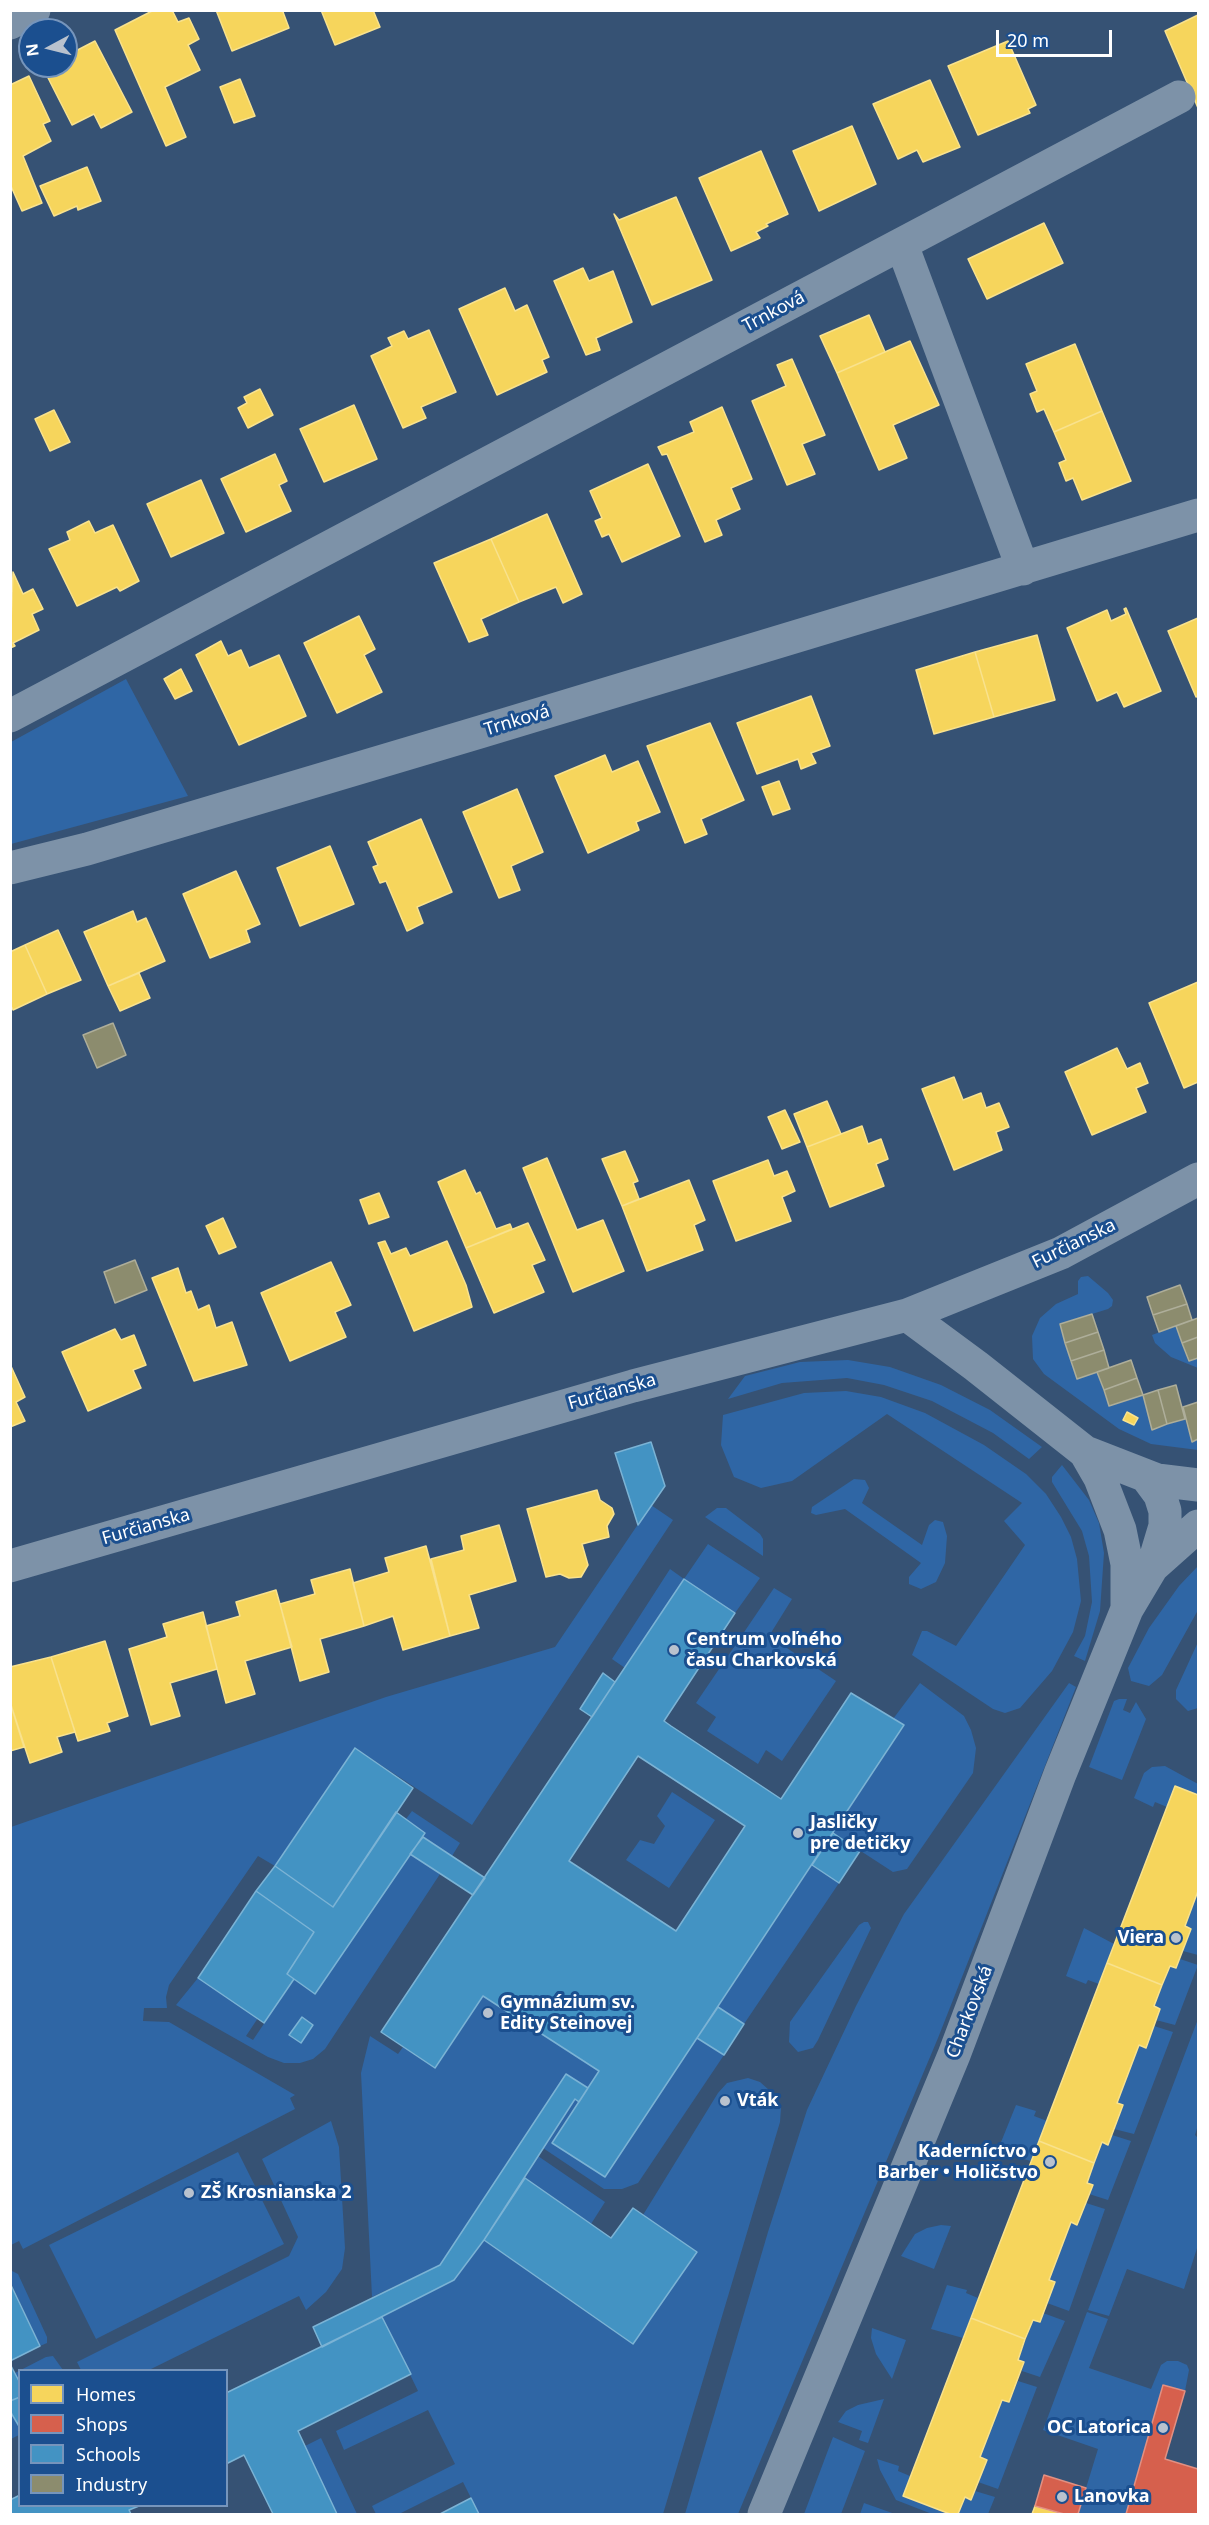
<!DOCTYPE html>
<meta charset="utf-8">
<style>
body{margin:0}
#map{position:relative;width:1209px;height:2525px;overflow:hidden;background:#365274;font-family:"Noto Sans",sans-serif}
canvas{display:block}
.frame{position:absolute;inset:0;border:12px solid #fff;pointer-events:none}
.legend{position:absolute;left:18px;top:2369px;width:210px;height:138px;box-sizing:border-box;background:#1b4f8f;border:2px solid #7695bc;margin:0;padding:8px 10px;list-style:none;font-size:18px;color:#fff}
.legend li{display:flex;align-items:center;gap:12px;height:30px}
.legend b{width:30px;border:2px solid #7695bc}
.north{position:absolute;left:18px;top:18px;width:60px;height:60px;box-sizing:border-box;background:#1b4f8f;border:2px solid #7695bc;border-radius:50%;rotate:263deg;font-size:16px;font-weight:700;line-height:24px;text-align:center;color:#fff}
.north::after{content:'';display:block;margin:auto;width:21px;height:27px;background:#b9c2ce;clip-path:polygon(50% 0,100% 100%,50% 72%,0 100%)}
.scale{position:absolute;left:996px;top:30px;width:116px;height:27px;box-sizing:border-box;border:3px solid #fff;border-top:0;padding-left:8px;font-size:18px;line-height:21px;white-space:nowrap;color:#fff;-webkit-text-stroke:4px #1b4f8f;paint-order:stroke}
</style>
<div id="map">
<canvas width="1209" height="2525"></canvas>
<div class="frame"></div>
<ul class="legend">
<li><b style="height:16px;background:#f6d55c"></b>Homes</li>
<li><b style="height:16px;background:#d6604d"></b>Shops</li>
<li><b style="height:16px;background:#4393c3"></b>Schools</li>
<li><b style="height:16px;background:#8c8c6e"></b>Industry</li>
</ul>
<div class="north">N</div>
<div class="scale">20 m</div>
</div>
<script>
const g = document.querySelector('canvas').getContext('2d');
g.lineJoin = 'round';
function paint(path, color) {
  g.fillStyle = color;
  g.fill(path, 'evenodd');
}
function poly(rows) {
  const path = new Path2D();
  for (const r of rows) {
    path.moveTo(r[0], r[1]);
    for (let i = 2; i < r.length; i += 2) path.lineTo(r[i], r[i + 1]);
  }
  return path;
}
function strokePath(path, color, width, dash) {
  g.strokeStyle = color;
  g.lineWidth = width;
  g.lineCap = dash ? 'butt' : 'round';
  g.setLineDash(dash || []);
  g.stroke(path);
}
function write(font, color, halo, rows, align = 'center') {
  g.font = font + ' "Noto Sans",sans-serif';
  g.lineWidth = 6;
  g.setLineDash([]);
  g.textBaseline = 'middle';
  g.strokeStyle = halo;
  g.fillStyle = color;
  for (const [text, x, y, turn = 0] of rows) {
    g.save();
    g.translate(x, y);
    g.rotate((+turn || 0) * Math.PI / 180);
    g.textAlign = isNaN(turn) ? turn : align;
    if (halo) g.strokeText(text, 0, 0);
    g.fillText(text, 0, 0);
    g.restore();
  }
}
const green = poly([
 [126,679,188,796,11,844,11,742],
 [1088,1276,1108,1293,1113,1300,1112,1306,1108,1309,1060,1324,1077,1379,1097,1372,1109,1406,1143,1395,1152,1429,1185,1419,1192,1441,1198,1439,1198,1450,1151,1444,1119,1429,1044,1374,1033,1359,1032,1336,1040,1318,1056,1304,1078,1294,1078,1281,1081,1277],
 [1176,1326,1188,1361,1198,1358,1198,1368,1171,1357,1155,1343,1152,1335],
 [848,1360,890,1367,941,1385,990,1410,1042,1447,1029,1459,993,1433,932,1401,884,1385,847,1378,782,1383,728,1399,745,1376,800,1362],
 [846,1391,881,1397,925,1413,984,1445,1026,1474,1046,1494,1061,1517,1071,1537,1077,1559,1081,1601,1073,1632,1052,1671,1020,1708,1005,1713,993,1709,912,1655,922,1631,927,1631,956,1646,1025,1545,1004,1521,1022,1503,887,1414,792,1481,761,1488,734,1477,721,1445,723,1415,804,1393],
 [1062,1465,1089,1500,1099,1523,1104,1553,1100,1611,1085,1661,1074,1656,1085,1636,1092,1602,1089,1556,1082,1531,1052,1482,1052,1477],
 [854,1479,865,1480,869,1488,862,1503,922,1545,929,1525,935,1520,943,1522,947,1536,945,1563,936,1582,921,1589,909,1584,909,1577,921,1563,845,1509,816,1515,811,1513,812,1507],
 [651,1505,673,1520,472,1825,355,1748,275,1866,258,1856,169,1985,166,1997,167,2008,144,2008,143,2021,169,2022,295,2095,290,2098,295,2109,23,2249,19,2241,11,2245,11,1827,386,1697,555,1647],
 [717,1508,726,1508,760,1534,763,1539,763,1556,705,1517],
 [708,1544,760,1578,735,1613,684,1579,625,1668,612,1659,670,1569,684,1579],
 [1198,1566,1198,1610,1162,1675,1149,1686,1131,1681,1128,1668,1149,1628,1179,1586],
 [774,1588,792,1599,769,1636,836,1681,782,1761,766,1750,758,1764,707,1731,716,1717,696,1703],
 [1198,1642,1198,1708,1188,1711,1176,1699,1176,1690],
 [920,1683,964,1716,971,1730,976,1748,973,1773,907,1869,893,1872,833,1833,904,1726,893,1719],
 [1069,1683,1076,1687,938,2038,738,2514,685,2514,768,2232,807,2110,856,2006,904,1914],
 [1119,1699,1127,1699,1123,1710,1130,1713,1136,1702,1146,1719,1122,1780,1089,1767,1114,1701],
 [1165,1766,1198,1784,1198,1795,1175,1787,1167,1807,1155,1802,1153,1807,1134,1798,1144,1773,1152,1767],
 [672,1792,715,1820,669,1888,626,1860,640,1840,654,1844,665,1826,657,1816],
 [412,1811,460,1843,452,1856,423,1837,425,1833,406,1819],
 [410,1854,440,1874,325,2049,313,2059,300,2063,284,2063,268,2057,176,2005,198,1978,258,2018,246,2036,253,2040,294,1979,316,1993],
 [812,1865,839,1883,744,2024,718,2007],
 [1198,1891,1198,1955,1183,1951,1191,1929,1185,1926],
 [864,1922,868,1922,871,1928,818,2040,813,2048,798,2052,789,2042,790,2022,859,1925],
 [1084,1928,1114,1944,1099,1984,1088,1980,1086,1984,1066,1976],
 [1180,1959,1198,1965,1175,2025,1156,2020,1160,2009,1154,2006,1170,1966,1176,1968],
 [483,1996,599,2071,588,2088,566,2075,440,2265,372,2297,361,2073,370,2036,398,2054,403,2047,435,2068],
 [1198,2019,1198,2125,1195,2135,1198,2138,1198,2245,1184,2289,1127,2269,1109,2316,1088,2310],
 [1154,2026,1173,2032,1134,2134,1114,2129,1123,2106,1117,2103,1139,2045,1145,2048],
 [697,2038,724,2055,638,2183,622,2189,604,2189,543,2148,575,2099,579,2102,552,2143,605,2177],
 [748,2078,760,2082,769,2090,781,2108,780,2122,663,2514,479,2514,463,2482,399,2514,376,2514,372,2506,455,2464,428,2410,344,2450,336,2431,418,2391,382,2317,454,2280,484,2240,633,2344,696,2252,643,2215,718,2093,727,2083],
 [1016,2105,1036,2111,1034,2116,1047,2121,1031,2161,997,2152],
 [331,2121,339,2147,345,2248,342,2269,326,2292,306,2310,299,2296,149,2370,81,2370,77,2362,289,2256,298,2237,262,2159],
 [1112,2135,1131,2141,1108,2200,1089,2194,1093,2185,1087,2183,1102,2142,1108,2145],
 [238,2152,284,2244,96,2339,49,2245],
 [538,2156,605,2202,591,2224,525,2178],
 [1086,2203,1105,2209,1069,2311,1047,2303,1049,2280,1071,2222,1078,2225],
 [941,2225,951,2226,934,2269,901,2256,915,2234,927,2228],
 [10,2270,18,2274,47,2337,47,2343,40,2346,11,2283],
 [947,2285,967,2290,966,2293,978,2298,963,2338,931,2329],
 [1087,2312,1108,2319,1089,2368,1151,2389,1161,2365,1167,2361,1178,2361,1187,2365,1189,2370,1185,2391,1163,2386,1126,2514,1078,2514,1098,2449,1043,2430],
 [1043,2313,1065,2321,1040,2377,1022,2371,1024,2362,1018,2360,1033,2320,1040,2322],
 [872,2328,906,2340,892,2379,876,2354,871,2338],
 [53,2356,63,2370,20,2370,19,2383,15,2373,46,2357],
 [1018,2381,1037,2387,998,2489,978,2482,987,2460,980,2457,1002,2400,1009,2402],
 [884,2399,868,2443,859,2440,862,2431,838,2422,846,2411,858,2405],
 [10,2411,20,2428,19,2435,11,2439],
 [833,2437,865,2451,841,2514,804,2514],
 [321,2438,357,2514,337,2514,305,2446],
 [877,2459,899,2466,898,2471,910,2476,903,2496,950,2514,932,2514,896,2500,880,2470],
 [975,2491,995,2497,988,2514,958,2514,965,2497,971,2499],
 [864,2503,895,2514,860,2514]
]);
const homes = poly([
 [154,10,172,10,178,22,189,18,199,39,188,45,200,70,165,87,186,137,166,146,115,30,154,10],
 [216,10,286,10,283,12,289,28,232,51,216,10],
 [321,10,373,10,380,27,335,45,321,10],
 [1198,15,1198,108,1165,31,1198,15],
 [95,41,132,112,101,128,94,114,72,125,43,68,66,66,66,56,95,41],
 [1008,41,1036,105,1028,109,1030,113,978,135,948,66,1008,41],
 [29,76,50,121,43,124,51,141,23,156,42,203,22,211,10,184,10,85,29,76],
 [240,79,255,116,234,123,220,87,240,79],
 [930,80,960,147,923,162,917,150,898,159,873,104,930,80],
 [852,126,876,184,819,211,793,151,852,126],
 [761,151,788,214,766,224,768,226,756,232,760,238,731,251,699,178,761,151],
 [87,167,101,201,78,210,77,206,54,216,40,186,87,167],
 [676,197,712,280,652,305,614,214,619,220,676,197],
 [1044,223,1063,263,987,299,968,259,1044,223],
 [583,268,589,281,613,271,632,322,596,338,600,350,586,355,554,281,583,268],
 [505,288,515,311,527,305,549,357,542,360,547,372,497,395,459,309,505,288],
 [869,315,885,352,837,373,820,336,869,315],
 [429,330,456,392,421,407,426,418,403,428,371,356,392,346,388,338,404,331,408,339,429,330],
 [910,341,939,405,893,425,907,458,879,470,837,373,910,341],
 [1075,344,1102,411,1054,432,1044,409,1037,412,1030,394,1037,391,1026,364,1075,344],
 [792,359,825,435,802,444,815,474,787,485,752,401,786,386,777,365,792,359],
 [260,389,273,415,248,428,238,408,247,403,244,397,260,389],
 [354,405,377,459,324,482,300,429,354,405],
 [722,407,752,479,731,488,740,509,716,520,722,535,705,542,667,454,662,455,658,447,694,432,690,422,722,407],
 [54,410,70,442,50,451,35,419,54,410],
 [1102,411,1131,481,1082,500,1073,478,1066,481,1059,463,1066,460,1054,432,1102,411],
 [275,454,287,481,279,485,291,511,246,532,221,479,275,454],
 [648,464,680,536,622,562,609,534,602,537,595,521,602,518,590,491,648,464],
 [201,480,224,533,171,557,147,504,201,480],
 [547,514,582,594,563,603,556,587,519,602,491,539,547,514],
 [89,521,95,533,113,525,139,581,120,591,117,587,77,606,49,549,70,540,67,532,89,521],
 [491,539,519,602,481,619,488,635,469,642,434,563,491,539],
 [13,572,23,594,33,589,43,609,32,614,39,630,13,643,15,646,10,648,13,572],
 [1126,608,1161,691,1124,707,1117,692,1097,701,1067,628,1107,610,1111,621,1126,614,1124,609,1126,608],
 [359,616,375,649,364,655,382,692,337,713,304,643,359,616],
 [1198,618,1198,696,1196,697,1168,631,1198,618],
 [1037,635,1055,700,994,717,975,652,1037,635],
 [221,641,228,656,241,650,249,668,279,655,306,716,239,745,196,655,221,641],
 [975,652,994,717,934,734,916,670,975,652],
 [181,669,192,691,175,699,164,679,181,669],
 [811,696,830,746,811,753,816,763,801,769,798,759,757,774,737,723,811,696],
 [710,723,744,800,701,819,707,834,685,843,647,746,710,723],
 [605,755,612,772,638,761,660,812,636,822,639,830,588,853,555,776,605,755],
 [779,781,790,809,773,815,762,787,779,781],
 [517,789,543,852,511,866,520,890,499,898,463,812,517,789],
 [421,819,452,892,417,907,423,923,407,931,386,881,380,883,373,867,378,865,368,842,421,819],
 [330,846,354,904,300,926,277,868,330,846],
 [236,871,260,924,246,930,250,942,210,958,183,894,236,871],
 [133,911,137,922,146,918,165,961,108,986,84,932,133,911],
 [58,930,81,980,47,994,25,945,58,930],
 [25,945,47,994,13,1010,10,1004,10,952,25,945],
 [139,973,150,998,120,1011,108,986,139,973],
 [1198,982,1198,1082,1184,1088,1149,1003,1198,982],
 [1117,1048,1127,1069,1140,1063,1148,1083,1136,1088,1146,1112,1092,1135,1065,1072,1117,1048],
 [954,1077,963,1100,981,1093,986,1108,999,1103,1009,1127,996,1132,1002,1150,954,1170,922,1089,954,1077],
 [827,1101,841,1134,807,1147,794,1114,827,1101],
 [785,1110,800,1142,782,1149,768,1117,785,1110],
 [862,1126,868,1144,881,1139,888,1159,876,1164,884,1186,830,1207,807,1147,862,1126],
 [625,1151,638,1181,633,1183,639,1199,622,1206,602,1159,625,1151],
 [547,1158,577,1230,603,1220,624,1271,573,1292,523,1168,547,1158],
 [768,1160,774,1176,787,1171,795,1191,782,1197,791,1221,736,1241,713,1181,768,1160],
 [465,1170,476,1194,480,1192,496,1229,510,1224,512,1229,466,1248,438,1182,465,1170],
 [689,1180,705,1220,694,1225,703,1250,647,1271,622,1206,689,1180],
 [379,1193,389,1217,369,1224,360,1200,379,1193],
 [223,1218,236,1247,219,1254,206,1226,223,1218],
 [528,1223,545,1260,532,1265,544,1292,494,1313,466,1248,528,1223],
 [385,1241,391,1254,406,1248,410,1256,447,1241,466,1285,472,1307,414,1331,378,1243,385,1241],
 [331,1262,351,1305,335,1312,346,1337,290,1361,261,1293,331,1262],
 [178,1268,186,1293,191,1291,198,1310,209,1305,216,1328,232,1322,247,1365,194,1381,152,1278,178,1268],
 [115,1329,121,1340,134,1335,146,1365,133,1370,141,1388,88,1411,62,1352,115,1329],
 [10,1364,25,1397,16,1402,25,1421,10,1427,10,1364],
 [1127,1412,1138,1418,1134,1425,1123,1420,1127,1412],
 [597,1490,600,1500,612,1508,614,1514,607,1526,609,1537,582,1544,588,1565,581,1577,569,1578,560,1574,546,1577,527,1509,597,1490],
 [499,1525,516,1581,469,1595,479,1628,450,1636,431,1559,464,1550,461,1536,499,1525],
 [426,1546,450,1636,403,1650,393,1616,364,1626,353,1583,389,1572,385,1558,426,1546],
 [350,1569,364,1626,320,1639,329,1672,300,1681,280,1604,315,1594,311,1580,350,1569],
 [276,1590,292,1647,245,1661,255,1694,226,1703,206,1626,240,1616,236,1602,276,1590],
 [203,1612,217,1669,170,1683,180,1716,151,1725,129,1649,167,1637,163,1624,203,1612],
 [105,1641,128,1716,107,1723,110,1731,78,1741,51,1657,105,1641],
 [51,1657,75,1732,57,1737,62,1752,30,1763,10,1702,10,1667,51,1657],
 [10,1702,24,1747,10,1751,10,1702],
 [1175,1786,1198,1795,1198,1891,1185,1926,1191,1929,1176,1968,1170,1966,1162,1985,1107,1963,1175,1786],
 [1107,1963,1162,1985,1154,2006,1160,2009,1146,2048,1139,2045,1117,2103,1123,2105,1108,2145,1102,2142,1094,2163,1039,2141,1107,1963],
 [1039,2141,1094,2163,1087,2183,1093,2185,1077,2225,1071,2222,1049,2280,1055,2282,1040,2322,1033,2320,1025,2339,971,2318,1039,2141],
 [971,2318,1025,2339,1018,2360,1024,2362,1009,2402,1002,2400,980,2457,987,2460,971,2500,965,2497,958,2514,950,2514,903,2496,971,2318],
 [1035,2506,1064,2514,1032,2514,1035,2506]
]);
const shops = poly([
 [1163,2385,1185,2391,1165,2459,1198,2469,1198,2514,1126,2514,1163,2385],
 [1044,2475,1086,2488,1078,2514,1064,2514,1035,2506,1044,2475]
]);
const schools = poly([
 [651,1442,665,1486,638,1525,615,1453,651,1442],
 [684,1579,735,1613,664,1721,671,1726,781,1799,851,1693,904,1725,605,2177,552,2143,599,2071,483,1996,435,2068,381,2032,684,1579],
 [638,1756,745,1826,676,1931,569,1861,638,1756],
 [603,1673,615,1682,592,1717,580,1709,603,1673],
 [355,1748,413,1788,333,1907,275,1866,355,1748],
 [396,1812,425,1833,315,1994,287,1974,314,1932,256,1891,275,1866,333,1907,396,1812],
 [833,1833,860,1851,839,1883,812,1865,833,1833],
 [423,1837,485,1878,473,1895,410,1854,423,1837],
 [256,1891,314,1932,287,1974,294,1979,264,2023,198,1978,256,1891],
 [718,2007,744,2024,724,2055,697,2038,718,2007],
 [302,2017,313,2025,301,2043,289,2035,302,2017],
 [566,2074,588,2088,579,2102,575,2099,484,2240,454,2280,322,2347,313,2327,440,2265,566,2074],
 [525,2178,611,2238,633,2208,697,2252,633,2344,484,2240,525,2178],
 [10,2283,40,2346,10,2361,10,2283],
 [382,2317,411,2374,298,2431,337,2514,273,2514,244,2455,226,2464,226,2393,382,2317],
 [10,2364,20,2383,20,2397,10,2401,10,2364],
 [20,2397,20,2428,10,2411,10,2401,20,2397],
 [20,2495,20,2506,139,2506,129,2510,131,2514,10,2514,10,2500,20,2495],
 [471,2498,479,2514,440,2514,471,2498]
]);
const industry = poly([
 [113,1023,126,1055,97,1068,83,1035,113,1023],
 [135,1260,147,1290,115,1303,104,1272,135,1260],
 [1180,1285,1187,1304,1153,1315,1147,1297,1180,1285],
 [1187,1304,1192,1320,1159,1332,1153,1315,1187,1304],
 [1092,1314,1098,1332,1065,1343,1060,1324,1092,1314],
 [1198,1318,1198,1337,1182,1343,1176,1326,1198,1318],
 [1098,1332,1104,1350,1071,1361,1065,1343,1098,1332],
 [1198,1337,1198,1358,1189,1361,1182,1343,1198,1337],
 [1104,1350,1109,1368,1077,1379,1071,1361,1104,1350],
 [1131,1360,1137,1378,1104,1390,1097,1372,1131,1360],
 [1137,1378,1143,1395,1109,1406,1104,1390,1137,1378],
 [1176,1385,1185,1419,1167,1424,1158,1390,1176,1385],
 [1158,1390,1167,1424,1152,1430,1143,1395,1158,1390],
 [1198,1402,1198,1439,1192,1442,1183,1407,1198,1402]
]);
const minor = poly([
 [10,23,34,10],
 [902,245,1023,569],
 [10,716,1179,97],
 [10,868,87,849,480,732,1198,515],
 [907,1315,976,1366,1085,1452,1157,1480,1198,1485],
 [1085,1452,1100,1478,1120,1530,1127,1564,1127,1609],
 [1146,1476,1160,1495,1165,1511,1165,1526,1153,1566],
 [10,1566,633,1386,907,1315,1061,1253,1198,1179],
 [764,2514,954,2055,1060,1774,1127,1609,1152,1567,1198,1526]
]);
const markers = [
 [674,1650,6,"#b9c2ce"],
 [798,1833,6,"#b9c2ce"],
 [1176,1938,6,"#b9c2ce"],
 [488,2013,6,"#b9c2ce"],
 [725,2101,6,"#b9c2ce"],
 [1050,2162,6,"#b9c2ce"],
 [189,2193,6,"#b9c2ce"],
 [1163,2428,6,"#b9c2ce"],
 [1062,2497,6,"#b9c2ce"]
];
const streetNames = [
 ["Trnková",774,312,-28],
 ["Trnková",517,721,-17],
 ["Furčianska",1074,1244,-26],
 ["Furčianska",612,1392,-16],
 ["Furčianska",146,1527,-16],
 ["Charkovská",970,2012,-69]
];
const poiNames = [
 ["Centrum voľného",686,1640],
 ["času Charkovská",686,1661],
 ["Jasličky",810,1823],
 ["pre detičky",810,1844],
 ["Viera",1164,1938,"right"],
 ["Gymnázium sv.",500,2003],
 ["Edity Steinovej",500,2024],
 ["Vták",737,2101],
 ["Kaderníctvo •",1038,2152,"right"],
 ["Barber • Holičstvo",1038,2173,"right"],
 ["ZŠ Krosnianska 2",201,2193],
 ["OC Latorica",1151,2428,"right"],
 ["Lanovka",1074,2497]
];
paint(green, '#2f66a5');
paint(homes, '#f6d55c');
strokePath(homes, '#f9e28d', 1.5);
paint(shops, '#d6604d');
strokePath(shops, '#e29082', 1.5);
paint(schools, '#4393c3');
strokePath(schools, '#7bb3d5', 1.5);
paint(industry, '#8c8c6e');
strokePath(industry, '#aeae9a', 1.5);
strokePath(minor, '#7d92a8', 33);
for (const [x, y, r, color] of markers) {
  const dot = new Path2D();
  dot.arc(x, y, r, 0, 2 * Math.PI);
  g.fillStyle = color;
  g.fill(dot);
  strokePath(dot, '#1b4f8f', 2);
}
write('18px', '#fff', '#1b4f8f', streetNames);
write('bold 18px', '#fff', '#1b4f8f', poiNames, 'left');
</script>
